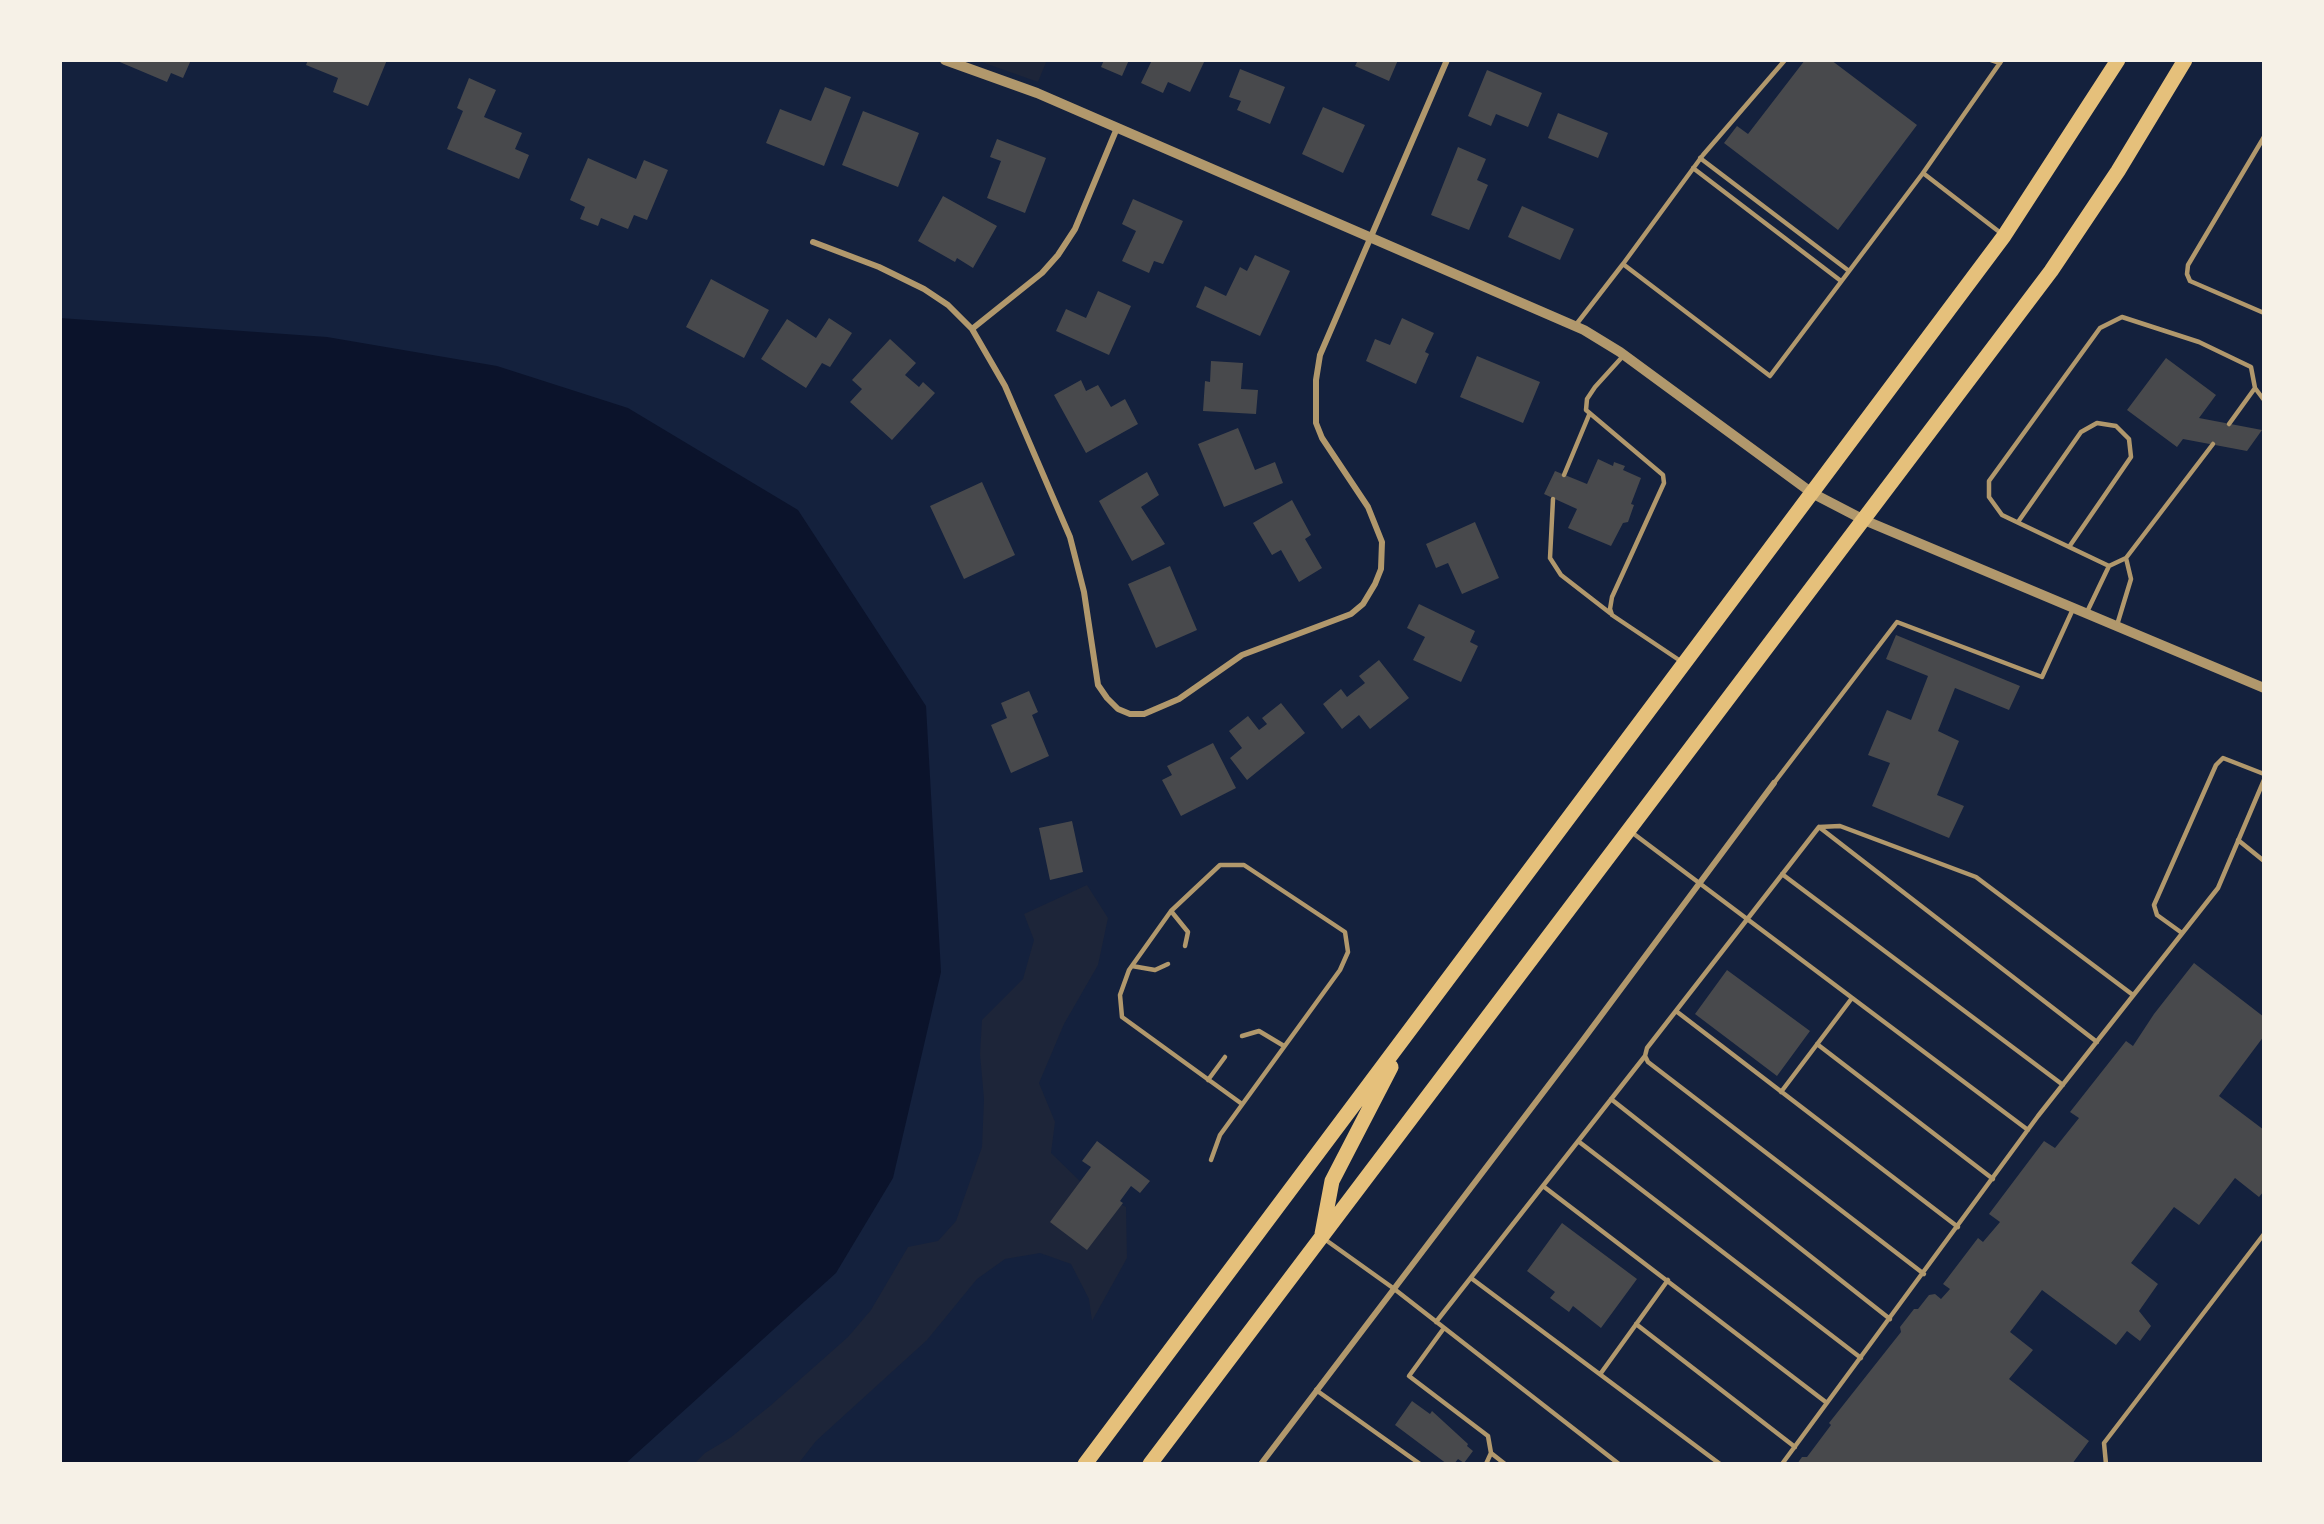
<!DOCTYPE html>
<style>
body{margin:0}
#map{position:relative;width:2324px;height:1524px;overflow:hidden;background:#14213d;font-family:"IBM Plex Sans",sans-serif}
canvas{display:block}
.frame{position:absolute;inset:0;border:62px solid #f6f1e7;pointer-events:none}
</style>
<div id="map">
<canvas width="2324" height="1524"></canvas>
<div class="frame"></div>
</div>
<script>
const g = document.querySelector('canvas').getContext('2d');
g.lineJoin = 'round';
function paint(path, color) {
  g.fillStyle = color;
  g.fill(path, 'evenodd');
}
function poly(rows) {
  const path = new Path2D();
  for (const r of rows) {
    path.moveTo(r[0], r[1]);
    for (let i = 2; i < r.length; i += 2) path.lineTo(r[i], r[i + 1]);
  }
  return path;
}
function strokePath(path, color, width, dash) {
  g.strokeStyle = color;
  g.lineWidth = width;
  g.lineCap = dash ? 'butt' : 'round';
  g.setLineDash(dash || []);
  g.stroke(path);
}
const green = poly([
 [976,60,1047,60,1038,82],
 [1087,885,1108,918,1098,965,1064,1024,1039,1083,1055,1122,1051,1153,1084,1185,1126,1207,1127,1258,1092,1321,1089,1299,1071,1264,1040,1253,1005,1259,977,1279,927,1340,816,1441,798,1464,694,1464,705,1453,730,1438,770,1406,848,1337,871,1310,908,1247,938,1241,956,1221,982,1147,984,1099,980,1054,982,1020,1023,979,1034,940,1024,914]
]);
const water = poly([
 [60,318,327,337,497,366,628,408,798,510,926,706,941,972,893,1178,836,1273,625,1464,60,1464]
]);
const building = poly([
 [115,60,191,60,183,78,171,73,167,82],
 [308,60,387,60,368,106,333,92,338,78,306,65],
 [1104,60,1129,60,1122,76,1101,67],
 [1152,60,1205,60,1190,92,1168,82,1163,93,1141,83],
 [1358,60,1398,60,1389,81,1355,66],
 [1805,60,1831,60,1917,125,1838,230,1724,143,1737,126,1748,134],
 [1240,69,1285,87,1270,124,1237,110,1241,101,1229,97],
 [1487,70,1542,93,1528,127,1496,114,1491,126,1468,116],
 [469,78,496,90,484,117,522,133,515,149,529,155,519,179,447,149,463,111,457,108],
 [825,87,851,97,824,166,766,143,780,109,811,121],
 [1323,107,1365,125,1343,173,1302,154],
 [863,111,919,133,898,187,842,165],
 [1558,113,1608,133,1598,158,1548,138],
 [997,139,1046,158,1025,213,987,198,1001,161,990,157],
 [1458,147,1486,159,1477,180,1488,185,1469,230,1431,215],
 [588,158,636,179,644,160,668,170,647,220,634,215,628,229,601,218,598,226,580,219,585,207,570,200],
 [943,196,997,226,973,268,957,258,955,262,918,241],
 [1133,199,1183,221,1163,264,1154,261,1149,273,1122,261,1136,231,1122,224],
 [1522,206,1574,229,1560,260,1508,237],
 [1255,255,1290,271,1260,336,1196,307,1205,286,1226,296,1240,267,1247,271],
 [711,279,769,310,744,358,686,327],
 [1098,291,1131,306,1109,355,1056,331,1066,309,1086,318],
 [829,318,852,333,830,367,822,363,806,388,761,359,787,319,816,338],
 [1402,318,1434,333,1425,352,1429,354,1416,384,1366,361,1375,339,1390,345],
 [890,339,916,363,905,375,919,387,923,382,935,393,892,440,850,402,862,389,852,380],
 [1477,356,1540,382,1523,423,1460,397],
 [2166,358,2216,395,2199,418,2262,430,2247,451,2183,439,2177,447,2127,410],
 [1211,361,1243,363,1241,389,1258,390,1256,414,1203,411,1205,381,1210,382],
 [1081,380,1086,391,1098,385,1111,407,1125,399,1138,424,1086,453,1054,395],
 [1238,428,1255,470,1275,462,1283,483,1224,507,1198,444],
 [1598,459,1613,466,1614,462,1625,466,1623,470,1641,478,1631,504,1634,505,1628,522,1623,523,1611,546,1568,528,1577,509,1544,494,1555,471,1587,484],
 [1147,472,1159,495,1141,507,1165,544,1132,561,1099,501],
 [982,482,1015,555,964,579,930,506],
 [1292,500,1311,535,1305,539,1322,568,1299,582,1281,550,1272,555,1253,523],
 [1475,522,1499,578,1462,594,1448,563,1436,568,1426,544],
 [1170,566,1197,630,1156,648,1128,584],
 [1419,604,1475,631,1470,642,1478,646,1461,682,1413,660,1425,637,1407,628],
 [1896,635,2020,686,2009,710,1955,688,1938,731,1959,741,1937,795,1964,806,1949,838,1872,806,1890,763,1868,755,1887,710,1911,720,1928,676,1886,659],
 [1379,660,1409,698,1370,729,1359,715,1342,729,1323,704,1341,689,1347,697,1365,683,1359,676],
 [1029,691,1038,712,1032,715,1049,756,1011,773,991,725,1007,718,1001,703],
 [1281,703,1305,733,1247,780,1230,758,1242,748,1229,731,1248,716,1259,730,1267,724,1262,718],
 [1213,743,1236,788,1181,816,1162,780,1172,775,1167,766],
 [1072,821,1083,872,1050,880,1039,828],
 [2194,963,2264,1017,2264,1036,2219,1096,2264,1130,2264,1191,2259,1197,2235,1178,2199,1225,2174,1207,2131,1263,2158,1284,2139,1311,2151,1326,2140,1341,2127,1331,2116,1345,2042,1290,2010,1332,2033,1350,2009,1379,2089,1441,2072,1464,1797,1464,1802,1457,1807,1457,1831,1425,1829,1423,1901,1332,1900,1327,1914,1309,1918,1309,1929,1295,1935,1294,1941,1299,1950,1289,1943,1284,1978,1238,1983,1242,2000,1222,1989,1214,2044,1141,2055,1148,2079,1118,2070,1112,2126,1041,2133,1046,2154,1014],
 [1727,970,1810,1031,1777,1076,1695,1014],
 [1097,1141,1150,1181,1140,1193,1131,1186,1120,1201,1123,1203,1087,1250,1050,1222,1091,1167,1082,1161],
 [1562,1223,1637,1279,1601,1328,1573,1306,1569,1312,1550,1298,1555,1292,1527,1271],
 [1412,1401,1430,1414,1432,1411,1468,1444,1467,1446,1473,1451,1464,1463,1458,1459,1454,1464,1447,1464,1395,1425]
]);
const service = poly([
 [1991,60,2000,63],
 [2264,137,2188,265,2187,274,2190,281,2264,313],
 [1700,158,1849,271],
 [1693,168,1841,281],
 [1923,173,2002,234],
 [1623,264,1703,155,1785,60],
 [1575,326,1623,264,1770,376,1923,173,2002,60],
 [1624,355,1595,387,1587,399,1586,410,1663,475,1664,483,1612,597,1610,609,1612,615,1682,662],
 [2229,424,2255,388],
 [1564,475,1589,415],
 [1553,499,1550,558,1561,575,1610,613],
 [2018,522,2081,432,2097,423,2116,426,2129,439,2131,457,2069,547],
 [2126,558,2213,444],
 [2109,566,2002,515,1989,497,1989,481,2100,328,2122,317,2199,342,2251,367,2255,388,2264,400],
 [2087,612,2109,566,2126,558,2131,579,2117,625],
 [1774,783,1897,622,2042,677,2073,609],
 [1819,827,2097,1042],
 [1630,831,2028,1130],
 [2238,840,2264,861],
 [1782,874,2063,1085],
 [1171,911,1188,932,1185,946],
 [2182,933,2157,915,2154,905,2216,765,2223,758,2264,774],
 [1132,966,1155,970,1168,964],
 [1676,1011,1958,1227],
 [1242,1036,1259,1031,1284,1046],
 [1817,1044,1993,1179],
 [1208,1080,1225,1057],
 [1781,1092,1852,998],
 [1611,1099,1890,1319],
 [1578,1141,1861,1358],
 [1211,1160,1220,1135,1340,970,1348,952,1345,932,1244,865,1220,865,1171,911,1129,970,1120,995,1122,1017,1242,1104],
 [1543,1186,1827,1403],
 [1323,1238,1393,1288,1619,1464],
 [1924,1274,1648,1062,1645,1056,1647,1048,1819,827,1840,826,1976,877,2133,995],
 [1471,1278,1720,1464],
 [1436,1322,1645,1056],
 [1636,1324,1795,1447],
 [1444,1328,1409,1376,1488,1436,1491,1453,1486,1464],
 [1601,1373,1668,1280],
 [1316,1390,1420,1464],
 [1491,1453,1505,1464],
 [1782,1464,2038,1116,2218,888,2264,780],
 [2106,1464,2104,1443,2264,1234]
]);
const minor = poly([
 [813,242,879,267,924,289,948,305,972,329,1005,386,1070,537,1084,592,1098,685,1107,698,1118,709,1130,714,1144,714,1179,699,1242,655,1351,614,1363,604,1375,584,1381,569,1382,542,1368,507,1322,438,1316,423,1316,380,1320,355,1447,60],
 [972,329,1042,273,1058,255,1075,229,1117,128],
 [1261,1464,1583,1040,1774,783]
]);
const tertiary = poly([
 [945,60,1037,93,1584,330,1620,352,1812,493,1864,520,2264,688]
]);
const primary = poly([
 [1322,1234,1332,1181,1391,1067],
 [1085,1464,2004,236,2118,60],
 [1150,1464,2051,271,2118,171,2185,60]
]);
paint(green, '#1d2539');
paint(water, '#0b132b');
paint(building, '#48494c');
strokePath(service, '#b1986c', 4.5);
strokePath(minor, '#b1986c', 6);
strokePath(tertiary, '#b1986c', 10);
strokePath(primary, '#e5c07b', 15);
</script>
